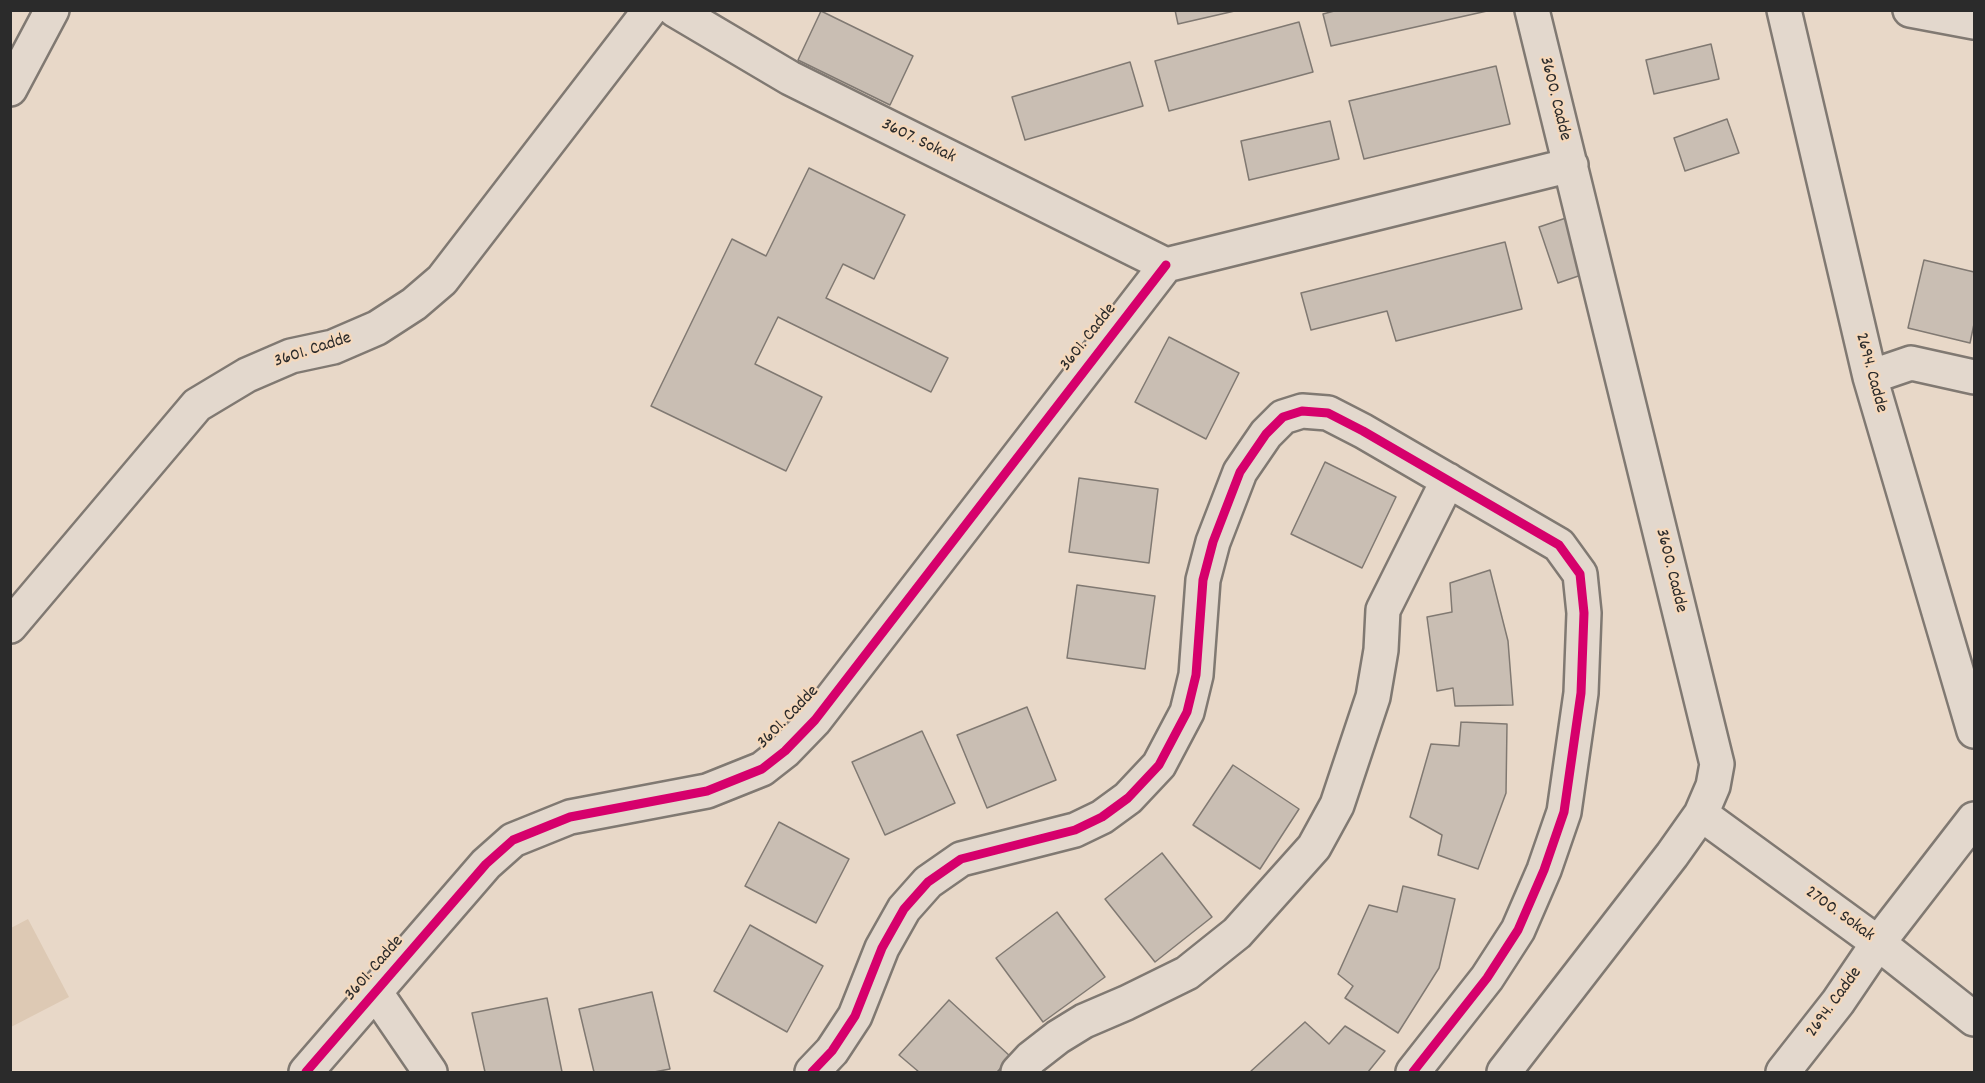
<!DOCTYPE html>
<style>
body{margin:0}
#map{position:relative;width:1985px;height:1083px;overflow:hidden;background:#e8d8c8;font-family:Dekko,sans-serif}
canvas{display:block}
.frame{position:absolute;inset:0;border:12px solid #2b2b2b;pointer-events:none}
</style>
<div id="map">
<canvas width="1985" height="1083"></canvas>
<div class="frame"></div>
</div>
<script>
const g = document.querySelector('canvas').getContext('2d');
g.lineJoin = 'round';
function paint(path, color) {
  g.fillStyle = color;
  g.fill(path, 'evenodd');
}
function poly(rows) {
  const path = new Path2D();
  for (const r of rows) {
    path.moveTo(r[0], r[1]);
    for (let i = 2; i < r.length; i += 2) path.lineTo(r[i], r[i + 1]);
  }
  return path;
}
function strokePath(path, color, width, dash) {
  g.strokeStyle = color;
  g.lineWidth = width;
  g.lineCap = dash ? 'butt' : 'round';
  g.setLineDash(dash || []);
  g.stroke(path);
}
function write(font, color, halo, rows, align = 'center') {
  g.font = font + ' Dekko,sans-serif';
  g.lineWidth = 4.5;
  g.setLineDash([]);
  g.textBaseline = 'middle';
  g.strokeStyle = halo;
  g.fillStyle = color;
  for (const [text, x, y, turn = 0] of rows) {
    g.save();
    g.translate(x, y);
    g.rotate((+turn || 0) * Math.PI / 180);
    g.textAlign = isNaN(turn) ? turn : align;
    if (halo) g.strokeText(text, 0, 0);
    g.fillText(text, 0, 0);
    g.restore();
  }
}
const green = poly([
 [28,919,69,997,11,1027,11,928]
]);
const building = poly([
 [1175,10,1239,10,1178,24,1175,10],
 [1338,10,1487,10,1487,11,1331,46,1323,14,1338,10],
 [821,11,913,56,890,105,798,60,821,11],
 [1299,22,1313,72,1169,111,1155,61,1299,22],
 [1711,44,1719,79,1654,94,1646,60,1711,44],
 [1130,62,1143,106,1025,140,1012,97,1130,62],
 [1496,66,1510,124,1364,159,1349,101,1496,66],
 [1727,119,1739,153,1685,171,1674,138,1727,119],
 [1330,121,1339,159,1249,180,1241,141,1330,121],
 [809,168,905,215,874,279,843,264,826,298,948,358,931,392,778,317,755,364,822,397,786,471,651,406,732,239,766,256,809,168],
 [1575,215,1593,271,1558,283,1539,227,1575,215],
 [1505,242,1522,309,1396,341,1387,311,1311,330,1301,293,1505,242],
 [1924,260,1974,272,1974,324,1970,343,1908,328,1924,260],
 [1169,337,1239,373,1206,439,1135,402,1169,337],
 [1325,462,1396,497,1362,568,1291,534,1325,462],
 [1079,478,1158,489,1149,563,1069,552,1079,478],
 [1490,570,1508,641,1513,705,1455,706,1453,688,1437,691,1427,617,1452,612,1450,583,1490,570],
 [1077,585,1155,596,1145,669,1067,658,1077,585],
 [1027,707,1056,780,987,808,957,735,1027,707],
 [1461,722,1507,724,1506,793,1478,869,1438,855,1442,835,1410,817,1431,744,1459,746,1461,722],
 [922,731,955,803,885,835,852,762,922,731],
 [1233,765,1299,809,1260,869,1193,825,1233,765],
 [779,822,849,859,816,923,745,886,779,822],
 [1162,853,1212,917,1155,962,1105,899,1162,853],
 [1403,886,1455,899,1439,968,1398,1033,1345,998,1353,986,1338,974,1369,905,1397,912,1403,886],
 [1057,912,1105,977,1043,1022,996,958,1057,912],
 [750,925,823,966,787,1032,714,991,750,925],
 [652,992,670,1069,654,1072,594,1072,579,1009,652,992],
 [547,998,562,1072,485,1072,472,1013,547,998],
 [949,1000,1011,1057,997,1072,919,1072,899,1055,949,1000],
 [1305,1022,1329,1044,1345,1026,1385,1051,1368,1072,1250,1072,1305,1022]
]);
const minor = poly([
 [675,10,790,78,1166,265],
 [1784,10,1870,377,1974,731],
 [1910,10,1974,22],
 [10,89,52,10],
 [1166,265,1571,165],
 [1870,377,1911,363,1974,377],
 [10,626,197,405,247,375,291,356,333,347,377,328,414,304,442,280,650,10],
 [1701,814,1878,943,1974,1019],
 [376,993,430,1072],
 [306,1072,486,864,513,840,570,817,707,791,762,769,785,751,815,720,1166,265],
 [812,1072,832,1051,855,1016,882,948,904,909,928,882,961,859,1075,830,1102,817,1128,798,1159,765,1187,712,1196,675,1203,580,1213,542,1240,472,1266,434,1283,417,1302,411,1328,413,1363,431,1559,545,1580,574,1584,613,1581,693,1564,812,1544,870,1518,930,1487,978,1413,1072],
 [1018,1072,1031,1058,1058,1037,1084,1021,1126,1003,1187,973,1237,933,1314,847,1337,805,1373,697,1381,650,1383,610,1448,480],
 [1504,1072,1672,855,1701,814,1713,786,1717,764,1532,10],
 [1783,1072,1838,1002,1878,943,1974,819]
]);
const cycleway = poly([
 [306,1072,486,864,513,840,570,817,707,791,762,769,785,751,815,720,1166,265],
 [812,1072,832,1051,855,1016,882,948,904,909,928,882,961,859,1075,830,1102,817,1128,798,1159,765,1187,712,1196,675,1203,580,1213,542,1240,472,1266,434,1283,417,1302,411,1328,413,1363,431,1559,545,1580,574,1584,613,1581,693,1564,812,1544,870,1518,930,1487,978,1413,1072]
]);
const streetNames = [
 ["3600. Cadde",1554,99,76],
 ["3607. Sokak",918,142,26],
 ["3601. Cadde",1089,338,-52],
 ["3601. Cadde",313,351,-18],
 ["2694. Cadde",1870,373,75],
 ["3600. Cadde",1670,571,76],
 ["3601. Cadde",789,718,-46],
 ["2700. Sokak",1839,915,36],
 ["3601. Cadde",375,969,-49],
 ["2694. Cadde",1835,1003,-54]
];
paint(green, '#ddc9b4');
paint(building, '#c9beb3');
strokePath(building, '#807972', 1.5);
strokePath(minor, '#807972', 38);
strokePath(minor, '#e3d8cd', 33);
strokePath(cycleway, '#d6006c', 9);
write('18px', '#2b2b2b', '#f5d8bb', streetNames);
</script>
